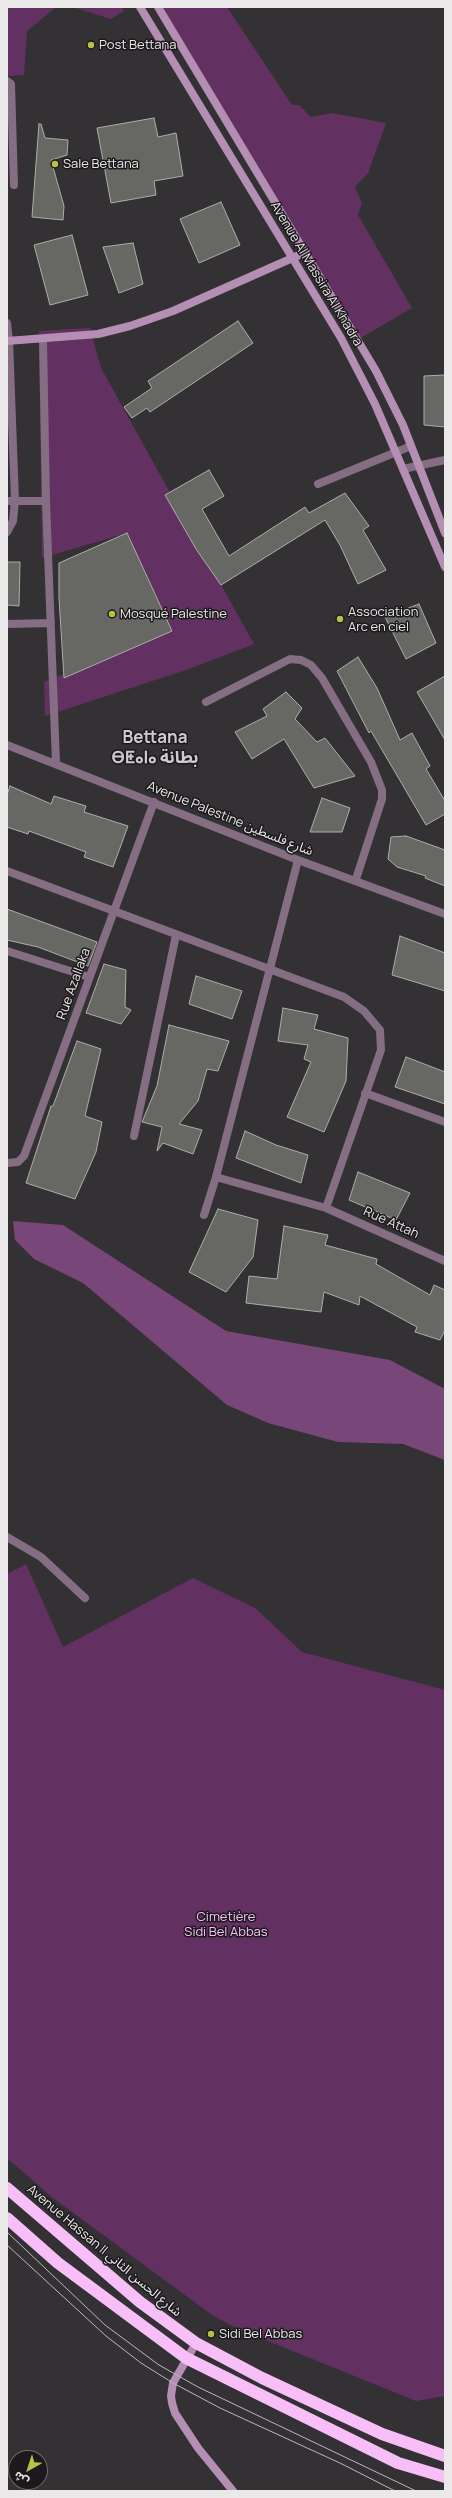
<!DOCTYPE html>
<meta charset="utf-8">
<style>
body{margin:0}
#map{position:relative;width:452px;height:2498px;overflow:hidden;background:#343134;font-family:Manrope,"Noto Sans Arabic",sans-serif}
canvas{display:block}
.frame{position:absolute;inset:0;border:8px solid #ebe8ea;pointer-events:none}
.north{position:absolute;left:8px;top:2450px;width:40px;height:40px;box-sizing:border-box;background:#1b191b;border:1px solid #6e6c6e;border-radius:50%;rotate:219deg;font-size:11px;font-weight:700;line-height:16px;text-align:center;color:#ebe8ea}
.north::after{content:'';display:block;margin:auto;width:14px;height:18px;background:#bbc045;clip-path:polygon(50% 0,100% 100%,50% 72%,0 100%)}
</style>
<div id="map">
<canvas width="452" height="2498"></canvas>
<div class="frame"></div>
<div class="north">ش</div>
</div>
<script>
const g = document.querySelector('canvas').getContext('2d');
g.lineJoin = 'round';
function paint(path, color) {
  g.fillStyle = color;
  g.fill(path, 'evenodd');
}
function poly(rows) {
  const path = new Path2D();
  for (const r of rows) {
    path.moveTo(r[0], r[1]);
    for (let i = 2; i < r.length; i += 2) path.lineTo(r[i], r[i + 1]);
  }
  return path;
}
function strokePath(path, color, width, dash) {
  g.strokeStyle = color;
  g.lineWidth = width;
  g.lineCap = dash ? 'butt' : 'round';
  g.setLineDash(dash || []);
  g.stroke(path);
}
function write(font, color, halo, rows, align = 'center') {
  g.font = font + ' Manrope,"Noto Sans Arabic","Noto Sans Tifinagh",sans-serif';
  g.lineWidth = 3;
  g.setLineDash([]);
  g.textBaseline = 'middle';
  g.strokeStyle = halo;
  g.fillStyle = color;
  for (const [text, x, y, turn = 0] of rows) {
    g.save();
    g.translate(x, y);
    g.rotate((+turn || 0) * Math.PI / 180);
    g.textAlign = isNaN(turn) ? turn : align;
    if (halo) g.strokeText(text, 0, 0);
    g.fillText(text, 0, 0);
    g.restore();
  }
}
const green = poly([
 [7,7,56,7,27,31,24,75,7,76],
 [73,7,122,7,124,11,111,19],
 [161,7,227,7,292,105,299,105,311,117,332,113,386,123,368,173,355,187,362,203,358,215,412,308,359,339],
 [90,328,101,368,254,644,189,669,45,716,44,682,172,630,127,533,42,558,39,331],
 [26,1564,63,1647,193,1578,255,1608,302,1652,445,1690,445,2396,416,2401,236,2328,212,2315,53,2198,7,2158,7,1574]
]);
const forest = poly([
 [13,1221,63,1225,226,1331,390,1360,445,1389,445,1460,403,1444,338,1442,268,1423,227,1405,83,1283,34,1259,15,1240]
]);
const building = poly([
 [154,118,158,137,176,133,183,176,154,181,156,195,111,203,97,128,154,118],
 [39,124,41,124,45,138,68,140,67,155,51,160,64,206,63,220,32,217,39,124],
 [221,202,240,245,199,263,180,219,221,202],
 [72,235,88,295,50,305,34,245,72,235],
 [133,243,143,284,119,293,103,247,133,243],
 [238,321,253,343,150,412,147,408,132,418,124,407,152,388,148,381,238,321],
 [445,375,445,427,424,425,424,376,445,375],
 [209,470,224,496,202,509,229,556,305,507,309,513,345,493,369,526,363,530,386,570,358,584,340,545,325,520,221,585,196,549,165,495,209,470],
 [127,533,172,631,64,678,59,598,59,563,127,533],
 [7,562,20,562,19,606,7,605,7,562],
 [419,604,436,643,406,659,385,617,419,604],
 [358,657,377,688,400,740,412,733,430,766,426,769,445,801,445,814,426,825,371,731,369,733,337,671,358,657],
 [445,676,445,740,417,692,445,676],
 [286,692,302,708,295,719,317,742,325,738,355,776,314,788,284,739,252,759,235,732,267,716,263,709,286,692],
 [10,786,51,804,54,796,86,806,84,812,128,826,113,867,84,857,86,852,29,831,28,834,7,827,7,795,10,786],
 [322,798,350,808,342,832,310,832,322,798],
 [406,836,445,850,445,886,425,878,426,876,397,867,388,859,391,837,406,836],
 [7,909,97,942,88,966,38,947,7,940,7,909],
 [400,936,445,953,445,991,392,975,400,936],
 [104,964,126,970,125,1007,131,1010,121,1024,86,1013,104,964],
 [196,976,242,991,232,1019,189,1004,196,976],
 [283,1008,318,1015,314,1029,348,1038,346,1081,324,1132,287,1117,311,1062,304,1059,308,1045,278,1041,283,1008],
 [169,1025,229,1041,218,1071,207,1069,198,1101,179,1124,202,1130,193,1154,163,1143,157,1151,162,1127,142,1122,157,1086,169,1025],
 [77,1041,101,1049,85,1116,102,1122,96,1152,75,1199,26,1183,51,1106,53,1106,77,1041],
 [406,1057,445,1072,445,1104,395,1087,406,1057],
 [245,1131,276,1145,308,1155,301,1183,236,1158,245,1131],
 [358,1172,410,1193,396,1220,349,1200,358,1172],
 [218,1209,258,1220,253,1257,226,1292,189,1272,218,1209],
 [284,1226,328,1235,325,1245,377,1259,376,1264,430,1295,434,1285,445,1290,445,1330,440,1340,415,1332,417,1327,360,1296,359,1305,324,1292,321,1312,246,1303,249,1276,277,1279,284,1226]
]);
const lane = poly([
 [7,81,11,84,14,185],
 [7,323,9,341],
 [318,484,411,446],
 [7,532,13,521,15,500],
 [7,1537,41,1557,85,1598]
]);
const street = poly([
 [43,340,46,501,56,763],
 [9,341,15,500],
 [403,469,445,460],
 [7,501,46,501],
 [7,624,51,623],
 [206,702,290,659,301,660,311,665,322,678,371,762,382,790,382,799,356,879],
 [7,745,298,860,445,914],
 [7,871,344,997,364,1011,380,1030,381,1050,326,1208],
 [7,951,89,977],
 [365,1093,445,1122],
 [134,1136,176,935],
 [7,1163,18,1162,24,1156,154,802],
 [216,1177,326,1208,445,1261],
 [204,1215,216,1177,298,860]
]);
const secondary = poly([
 [140,7,341,338,375,404,445,567],
 [158,7,376,371,403,425,445,533],
 [7,341,98,334,130,326,173,311,306,252],
 [196,2343,173,2383,171,2396,172,2403,175,2413,198,2448,233,2491]
]);
const highway = poly([
 [7,2188,140,2302,196,2343,262,2378,382,2434,445,2456],
 [7,2218,58,2263,186,2358,398,2463,445,2477]
]);
const tram = poly([
 [7,2232,105,2325,159,2365,198,2387,416,2491],
 [7,2245,106,2336,141,2363,173,2383,220,2408,342,2464,395,2491]
]);
const markers = [
 [91,45,4,"#bbc045"],
 [55,164,4,"#bbc045"],
 [112,614,4,"#bbc045"],
 [340,619,4,"#bbc045"],
 [211,2334,4,"#bbc045"]
];
const poiNames = [
 ["Post Bettana",99,45],
 ["Sale Bettana",63,164],
 ["Association",348,612],
 ["Arc en ciel",348,627],
 ["Mosqué Palestine",120,614],
 ["Sidi Bel Abbas",219,2334]
];
const streetNames = [
 ["Avenue Al Massira Al Khadra",316,274,59],
 ["Avenue Palestine شارع فلسطين",230,819,22],
 ["Rue Azallaka",74,984,-70],
 ["Rue Attah",391,1223,24],
 ["Avenue Hassan II شارع الحسن الثاني",104,2251,40]
];
const parkNames = [
 ["Cimetière",226,1917],
 ["Sidi Bel Abbas",226,1932]
];
const districtNames = [
 ["Bettana",155,738],
 ["ⴱⵟⴰⵏⴰ بطانة",155,758]
];
paint(green, '#623162');
paint(forest, '#794679');
paint(building, '#676863');
strokePath(building, '#adaea9', 1);
strokePath(lane, '#856d84', 8);
strokePath(street, '#856d84', 8);
strokePath(secondary, '#b48eb3', 8);
strokePath(highway, '#f8bef7', 12);
strokePath(tram, '#bbb8ba', 1);
for (const [x, y, r, color] of markers) {
  const dot = new Path2D();
  dot.arc(x, y, r, 0, 2 * Math.PI);
  g.fillStyle = color;
  g.fill(dot);
  strokePath(dot, '#1b191b', 1.5);
}
write('13px', '#ebe8ea', '#1b191b', poiNames, 'left');
write('13px', '#ebe8ea', '#1b191b', streetNames);
write('13px', '#fdc0fb', '#1b191b', parkNames);
write('bold 17px', '#cecace', '#1b191b', districtNames);
</script>
